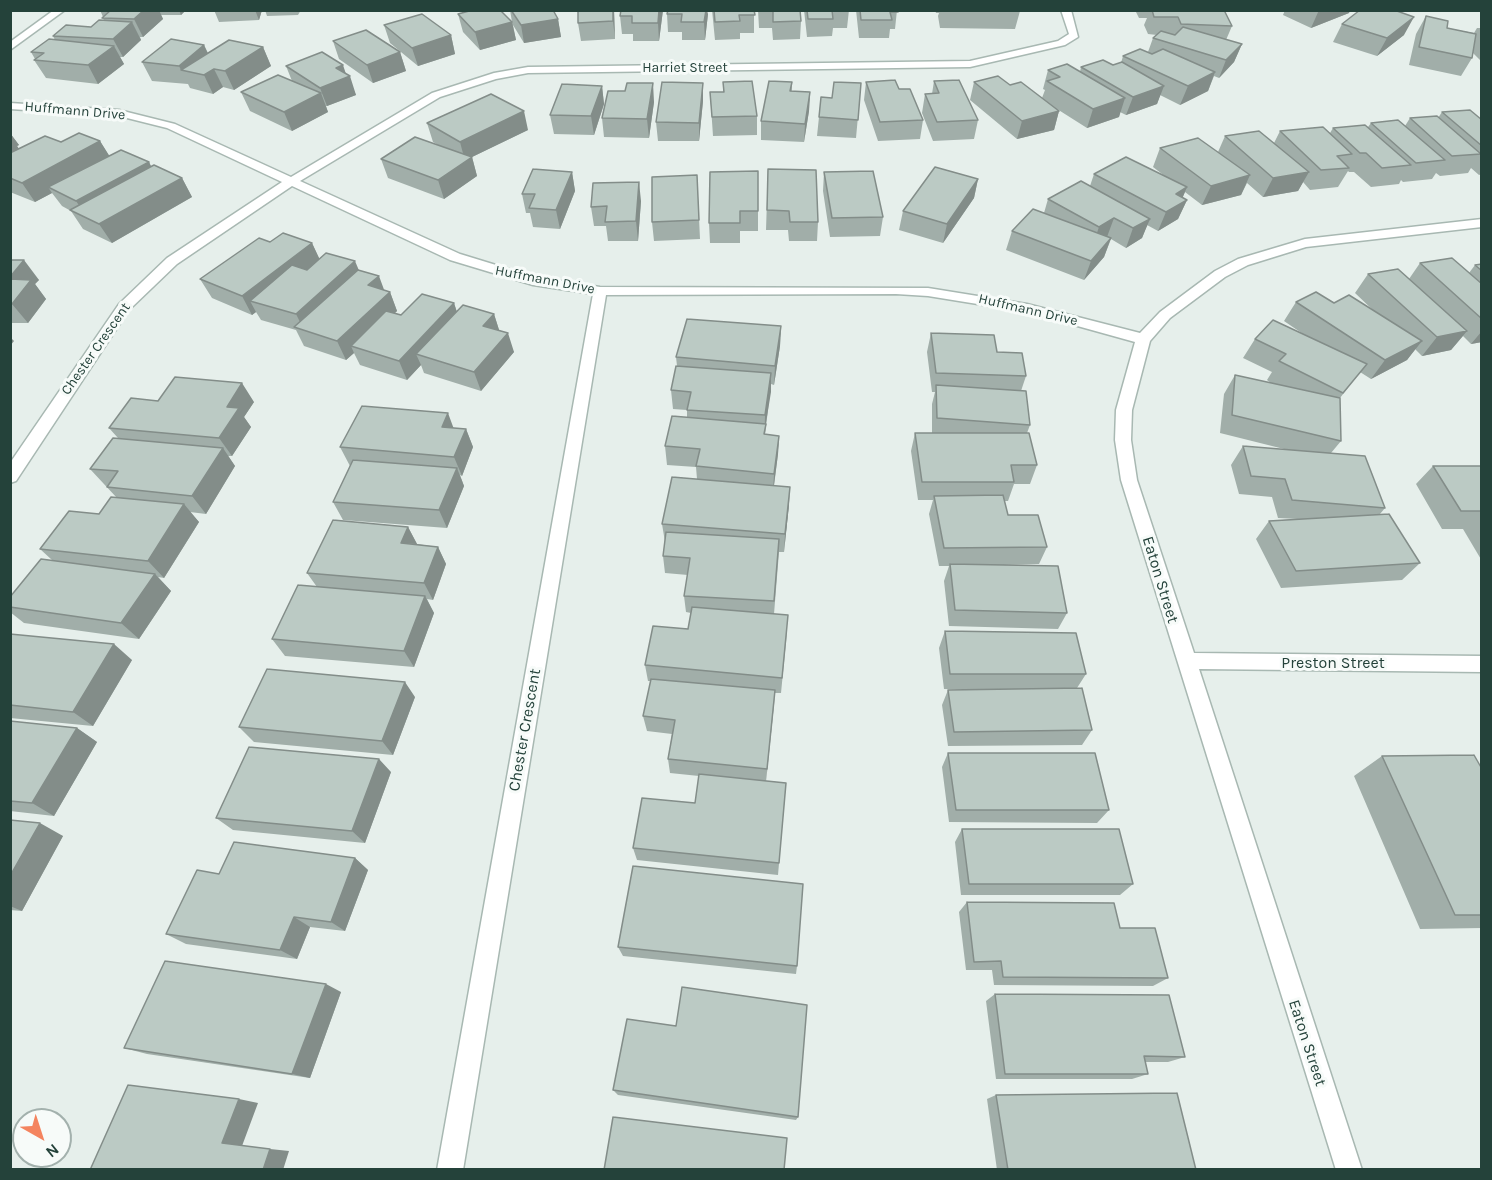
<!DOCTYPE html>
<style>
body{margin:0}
#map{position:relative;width:1492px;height:1180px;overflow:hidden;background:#e6efeb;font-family:Karla,sans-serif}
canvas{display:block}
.frame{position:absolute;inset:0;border:12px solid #24423a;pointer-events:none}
.north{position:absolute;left:12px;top:1108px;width:60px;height:60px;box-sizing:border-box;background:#f7fbf9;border:2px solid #a3b1ad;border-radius:50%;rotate:141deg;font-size:16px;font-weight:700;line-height:24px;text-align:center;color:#24423a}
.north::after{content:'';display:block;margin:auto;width:21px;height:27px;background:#f4845f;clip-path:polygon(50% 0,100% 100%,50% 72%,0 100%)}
</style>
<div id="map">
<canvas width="1492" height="1180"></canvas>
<div class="frame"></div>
<div class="north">N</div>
</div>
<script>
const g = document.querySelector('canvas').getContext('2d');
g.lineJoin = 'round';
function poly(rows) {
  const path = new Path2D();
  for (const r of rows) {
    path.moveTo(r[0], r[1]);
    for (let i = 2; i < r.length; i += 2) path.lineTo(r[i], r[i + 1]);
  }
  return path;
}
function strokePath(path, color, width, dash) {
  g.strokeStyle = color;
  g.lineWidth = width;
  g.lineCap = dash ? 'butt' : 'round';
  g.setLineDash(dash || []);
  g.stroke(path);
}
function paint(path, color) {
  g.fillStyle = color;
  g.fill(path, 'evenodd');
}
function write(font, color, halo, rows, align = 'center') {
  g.font = font + ' Karla,sans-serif';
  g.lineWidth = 6;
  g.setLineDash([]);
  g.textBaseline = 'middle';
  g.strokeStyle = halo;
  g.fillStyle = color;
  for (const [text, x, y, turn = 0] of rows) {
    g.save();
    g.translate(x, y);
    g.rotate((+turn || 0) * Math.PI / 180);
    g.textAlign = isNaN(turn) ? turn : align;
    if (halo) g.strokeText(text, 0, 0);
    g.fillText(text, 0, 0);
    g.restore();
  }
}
const minor = poly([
 [54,10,65,10,10,50,10,42,54,10],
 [1061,10,1071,10,1078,37,1065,45,970,67,528,73,496,79,440,97,300,181,460,254,535,277,600,287,928,288,1027,304,1140,333,1160,312,1215,271,1238,259,1305,239,1482,219,1482,227,1306,247,1248,265,1225,277,1170,318,1150,341,1132,410,1131,440,1137,480,1194,653,1482,656,1482,672,1199,669,1362,1170,1336,1170,1121,480,1115,440,1116,410,1135,342,1027,312,928,296,896,294,606,295,463,1170,437,1170,593,294,533,285,450,260,292,186,177,264,129,310,16,481,10,483,10,463,119,304,167,258,282,182,167,128,119,116,10,109,10,103,119,110,175,124,291,177,432,93,494,73,528,67,970,61,1058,41,1069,34,1061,10]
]);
const wall = poly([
 [100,10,186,10,181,15,161,15,163,19,143,37,140,37,141,40,123,57,120,57,124,64,98,84,46,78,34,60,35,59,31,52,55,40,53,36,91,27,104,20,102,18,103,17],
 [214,10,262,10,259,20,219,22],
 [265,10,301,10,298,15,267,16],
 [510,10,553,10,558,19,561,37,524,43,513,25,516,40,480,50,463,32,458,14,512,22],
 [578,10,614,10,615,39,581,41,578,23],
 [663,10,659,41,633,41,633,34,622,34,620,16],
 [712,10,754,10,754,33,740,33,740,39,715,40],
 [758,10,800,10,801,21,800,39,773,40,772,28,759,28],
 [804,10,849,10,847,28,833,28,832,36,807,37],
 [856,10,897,10,895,29,890,29,889,38,859,38],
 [935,10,1019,10,1020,11,1015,29,940,28,938,16,939,13,936,13],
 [1135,10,1224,10,1232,26,1226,40,1242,44,1234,62,1219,78,1214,76,1208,91,1180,105,1160,95,1157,104,1126,115,1120,112,1119,117,1087,128,1057,109,1059,111,1054,130,1017,139,970,100,974,82,1010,85,1042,98,1045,90,1043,89,1048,70,1080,72,1081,67,1113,65,1121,63,1123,56,1148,52,1153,38,1157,35,1148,34,1144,25,1147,18,1139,18],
 [1285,10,1350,10,1349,13,1311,28,1283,15],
 [667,14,708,14,705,40,682,40,682,32,668,32],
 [1426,16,1447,28,1474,33,1477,28,1482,28,1482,62,1473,53,1472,58,1461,76,1409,65,1416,34],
 [1342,24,1404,35,1377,56,1333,42],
 [384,25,451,35,455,54,418,66,390,43],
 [333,41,400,52,406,71,373,83,339,59],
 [204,45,208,53,263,47,271,66,234,90,223,87,213,94,190,88,188,84,152,81,142,62],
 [286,66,346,74,356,95,327,106,326,106,328,112,292,131,250,111,241,92,292,81],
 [934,81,978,120,974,139,933,141,922,113,925,94,932,94],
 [723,82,757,116,757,135,713,136,710,92,723,92],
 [792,82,792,91,810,92,809,111,804,142,761,140,761,121],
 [866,82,899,89,923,120,920,139,878,141,864,100],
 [861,83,856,138,817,136,819,117,832,98],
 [602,86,604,104,594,135,554,134,550,115],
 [703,101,699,141,658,141,656,122],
 [654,102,649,138,604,137,602,118],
 [1442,112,1482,120,1482,174,1479,175,1471,168,1468,173,1440,176,1436,173,1432,179,1403,182,1401,180,1399,184,1371,187,1354,172,1349,172,1348,171,1338,187,1310,190,1303,182,1298,191,1263,197,1247,183,1241,195,1202,205,1185,192,1182,198,1187,200,1178,219,1158,231,1147,225,1142,238,1126,248,1111,239,1104,257,1084,280,1006,250,1012,231,1044,213,1048,199,1090,186,1094,174,1166,177,1153,167,1160,148,1218,152,1225,136,1274,143,1280,131,1330,133,1333,128,1368,127,1371,123,1405,126,1410,118,1438,118],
 [427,123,528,130,472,157,477,176,444,199,388,178,381,159,440,146,433,142],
 [10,133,19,145,17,146,19,149,61,142,100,141,109,156,149,162,151,167,182,178,192,197,112,243,83,229,71,211,62,206,52,193,35,202,10,192],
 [768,169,818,222,817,241,789,241,788,230,766,230],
 [572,172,575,191,560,229,533,227,530,213,526,213,522,194],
 [710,172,758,211,758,231,740,231,740,243,710,243,709,223],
 [824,172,883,217,880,236,830,237,823,191],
 [697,175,700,239,654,241,652,222],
 [978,179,974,198,943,243,899,230,903,211],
 [641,201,638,241,608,241,606,226,594,226,591,207],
 [270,242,312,243,319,259,359,271,384,290,390,292,397,311,395,313,401,315,454,303,457,312,494,314,499,330,514,352,481,391,424,373,421,365,407,380,360,365,354,353,346,360,304,346,296,330,261,320,256,312,252,315,212,298,200,279],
 [10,260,39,280,35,284,46,299,28,323,10,323],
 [1420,263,1469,273,1475,265,1482,264,1482,342,1471,344,1463,336,1451,350,1422,356,1415,349,1407,360,1371,379,1360,372,1340,398,1341,441,1331,453,1385,508,1380,514,1420,563,1402,580,1281,588,1256,539,1269,521,1297,519,1278,518,1272,497,1239,494,1231,465,1243,446,1288,450,1220,433,1224,394,1235,375,1271,383,1267,380,1272,372,1243,358,1255,339,1306,336,1284,321,1296,302,1334,303,1376,313,1355,293,1368,274,1409,279],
 [781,326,780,346,774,385,771,384,765,435,779,436,778,454,774,486,789,505,784,552,779,552,774,614,787,632,781,693,774,693,766,781,786,783,778,875,637,860,633,848,695,803,699,776,670,773,668,759,672,734,647,731,643,716,651,681,648,681,645,665,688,629,691,613,686,612,684,596,688,575,665,573,663,556,665,542,662,524,697,479,696,467,667,465,665,446,687,417,687,410,673,409,671,390,677,366,676,357],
 [931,333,997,352,1026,376,1021,391,1030,425,1027,433,1037,465,1030,484,1014,484,1008,501,1004,501,1008,515,1047,547,1039,564,1003,565,1067,613,1058,629,949,626,944,581,949,566,939,566,929,514,933,500,918,500,911,451,915,433,932,433,932,404,935,392,932,392,927,352],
 [158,401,254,402,244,417,251,427,232,456,228,456,235,466,206,514,190,512,199,522,164,578,158,577,171,591,139,639,24,623,10,612,10,597,52,560,40,549,99,514,117,498,90,469,118,438,109,428],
 [453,428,466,429,473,447,462,476,460,475,464,486,447,528,343,520,333,502,350,466,340,447],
 [1433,466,1482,466,1482,561,1463,529,1442,529,1416,484],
 [408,527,417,544,438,547,446,564,433,600,427,599,434,613,414,667,285,656,272,639,317,587,307,573],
 [945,631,1086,674,1077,688,1092,730,1082,745,948,746,942,705,948,690,980,690,944,689,939,648],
 [10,634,132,660,93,726,10,718],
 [415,697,393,755,254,742,239,727],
 [10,721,77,728,97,742,54,816,10,811],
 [948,753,1109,810,1097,823,949,822,942,767],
 [1382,756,1482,769,1482,928,1420,929,1354,776],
 [391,772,365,843,233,830,216,818],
 [10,820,63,836,22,911,10,910],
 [962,829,1133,884,1120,895,961,895,955,842],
 [355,858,368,870,345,931,310,927,297,959,186,944,166,934,219,874],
 [967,902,1120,928,1168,978,1153,986,994,985,992,970,966,970,959,912],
 [618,947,797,966,796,974,623,956],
 [341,992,310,1078,147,1054,124,1048],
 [995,994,1185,1057,1168,1062,1145,1062,1148,1074,1132,1079,996,1079,986,1001],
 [676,1026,798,1117,796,1120,618,1095,613,1090],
 [996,1095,1196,1170,997,1170,987,1099]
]);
const shadedWall = poly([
 [144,10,159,10,163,19,143,37,134,19],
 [179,10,186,10,181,15],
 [255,10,262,10,259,20],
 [613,10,614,10,615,39,613,21],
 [659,10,663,10,659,41,658,23],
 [706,10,707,10,708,14,705,40,704,22],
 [1319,10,1350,10,1349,13,1311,28],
 [1414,17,1404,35,1377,56,1387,38],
 [558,19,561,37,524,43,521,25],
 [132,22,141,40,123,57,113,39],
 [512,22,516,40,480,50,475,32],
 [451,35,455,54,418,66,412,48],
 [1242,44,1234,62,1219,78,1226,60],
 [204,45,212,63,181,70,179,66],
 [114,46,124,64,98,84,88,65],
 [263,47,271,66,234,90,225,71],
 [400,52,406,71,373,83,367,65],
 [343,65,347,77,350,76,356,95,327,106,320,88,336,68],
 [214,69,223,87,213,94,204,75],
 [1215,72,1208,91,1180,105,1188,86],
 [653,83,654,102,649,138,647,119],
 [703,83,703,101,699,141,699,123],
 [602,86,604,104,594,135,591,116],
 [1164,86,1157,104,1126,115,1133,97],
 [810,92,809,111,804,142,805,124],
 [321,93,328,112,292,131,284,112],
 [1125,98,1119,117,1087,128,1093,109],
 [524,111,528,130,472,157,477,176,444,199,438,180,465,161,460,142],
 [1059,111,1054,130,1017,139,1022,121],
 [10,133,19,145,17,146,24,156,10,167],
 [100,141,112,160,48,187,52,193,35,202,22,183],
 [149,162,159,182,89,220,76,201],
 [572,172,575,191,560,229,556,210],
 [1309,172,1298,191,1263,197,1273,178],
 [1250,175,1241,195,1202,205,1211,186],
 [182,178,192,197,112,243,99,224],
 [978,179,974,198,943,243,947,224],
 [639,182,641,201,638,241,636,221],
 [1187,187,1180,204,1187,200,1178,219,1158,231,1166,212,1176,194],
 [1114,218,1107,237,1092,247,1099,227],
 [1150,219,1142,238,1126,248,1133,228],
 [1111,238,1104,257,1084,280,1091,261],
 [312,243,321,262,250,301,256,312,252,315,242,296],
 [24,260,39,280,35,284,46,299,28,323,12,304,10,282,10,277],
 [355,261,363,280,304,330,296,314],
 [379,276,386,295,390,292,397,311,358,348,351,346,354,353,346,360,337,341,368,285],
 [454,303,460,322,416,354,421,365,407,380,399,361],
 [494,314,500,333,483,326],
 [781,326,780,346,774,385,775,366],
 [1467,331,1451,350,1422,356,1437,337],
 [1482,331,1482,342,1471,344],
 [508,333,514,352,481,391,474,372],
 [10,337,14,341,10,346],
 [1422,341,1407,360,1371,379,1385,360],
 [771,373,771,392,765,429,764,453,765,415],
 [242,383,254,402,244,417,251,427,232,456,219,438,227,407],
 [448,413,455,432,442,427],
 [466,429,473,447,462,476,454,457],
 [779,436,778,454,773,492,774,474],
 [223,448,235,466,206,514,192,496],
 [457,468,464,486,447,528,439,510],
 [790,487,789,505,784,552,785,534],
 [184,504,199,522,164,578,148,561],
 [408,527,417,544,401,543],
 [438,547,446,564,433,600,424,583],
 [155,574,171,591,139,639,121,623],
 [425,596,434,613,414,667,404,651],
 [114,644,132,660,93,726,73,712],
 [405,682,415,697,393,755,382,741],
 [775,690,774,705,766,782,767,769],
 [77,728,97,742,54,816,32,803],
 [379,759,391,772,365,843,352,831],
 [40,823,63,836,22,911,10,906,10,876],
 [355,858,368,870,345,931,331,922],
 [294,917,310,927,297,959,280,950],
 [326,984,341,992,310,1078,292,1074],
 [239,1099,258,1103,242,1146,222,1143],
 [270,1149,289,1151,283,1170,263,1170]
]);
const building = poly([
 [111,10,144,10,134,19,102,18,111,10],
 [473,10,500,10,512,22,475,32,458,14,473,10],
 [511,10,553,10,558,19,521,25,511,10],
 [578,10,613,10,613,21,578,23,578,10],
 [621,10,659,10,658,23,632,23,632,16,620,16,621,10],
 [668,10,706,10,704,22,681,22,682,14,667,14,668,10],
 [714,10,754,10,755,15,739,15,740,21,715,22,714,10],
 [773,10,800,10,801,21,773,22,773,10],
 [807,10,832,10,833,19,808,19,807,10],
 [860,10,897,10,898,12,890,12,892,20,861,20,860,10],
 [1152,10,1224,10,1232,26,1181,24,1178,17,1154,17,1152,10],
 [1360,10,1394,10,1414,17,1387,38,1342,24,1360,10],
 [422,14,451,35,412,48,384,25,422,14],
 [1426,16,1448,21,1447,28,1476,34,1472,58,1419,47,1426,16],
 [99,20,132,22,113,39,53,36,66,25,91,27,99,20],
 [1183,27,1242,44,1226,60,1153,38,1161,31,1175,35,1183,27],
 [366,30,400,52,367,65,333,41,366,30],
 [49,39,114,46,88,65,34,60,44,53,31,52,49,39],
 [171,39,204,45,179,66,142,62,171,39],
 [229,40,263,47,225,71,214,69,204,75,181,70,229,40],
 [1140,49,1152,54,1163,49,1215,72,1188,86,1123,56,1140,49],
 [322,52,343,65,336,68,350,76,320,88,286,66,322,52],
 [1103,60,1113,65,1122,62,1164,86,1133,97,1081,67,1103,60],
 [1067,64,1125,98,1093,109,1047,81,1060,77,1048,70,1067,64],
 [278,75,321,93,284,112,241,92,278,75],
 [998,76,1010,85,1021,82,1059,111,1022,121,974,82,998,76],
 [895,80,899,89,910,89,923,120,880,122,866,82,895,80],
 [959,80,978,120,937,122,925,94,939,93,934,81,959,80],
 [752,81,757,116,712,117,710,92,724,92,723,82,752,81],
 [769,81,792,82,790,91,810,92,805,124,761,121,769,81],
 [662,82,703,83,699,123,656,122,662,82],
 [834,82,861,83,858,120,819,117,821,97,832,98,834,82],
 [627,83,653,83,647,119,602,118,608,91,625,91,627,83],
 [562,84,602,86,591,116,550,115,562,84],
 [491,94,524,111,460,142,427,123,491,94],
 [1470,110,1482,120,1482,146,1442,112,1470,110],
 [1437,116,1481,154,1452,156,1410,118,1437,116],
 [1398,120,1445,160,1416,163,1371,123,1398,120],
 [1365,125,1411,165,1382,168,1366,153,1360,153,1333,128,1365,125],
 [1323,127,1352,154,1337,156,1349,168,1321,170,1280,131,1323,127],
 [1259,131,1309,172,1273,178,1225,136,1259,131],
 [79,133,100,141,22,183,10,178,10,153,45,136,61,142,79,133],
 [415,137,472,157,438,180,381,159,415,137],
 [1198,138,1250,175,1211,186,1160,148,1198,138],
 [121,150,149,162,76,201,48,187,121,150],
 [1126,157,1187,187,1176,194,1187,200,1166,212,1094,174,1126,157],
 [154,165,182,178,99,224,70,210,154,165],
 [935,167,978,179,947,224,903,211,935,167],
 [533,169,572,172,556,210,529,208,535,194,522,194,533,169],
 [768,169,816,170,818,222,790,222,789,211,767,210,768,169],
 [758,171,758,211,740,211,740,223,709,223,710,172,758,171],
 [873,171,883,217,832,218,824,172,873,171],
 [697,175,699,220,652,222,652,177,697,175],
 [1081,181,1150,219,1133,228,1114,218,1099,227,1048,199,1081,181],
 [639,182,636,221,605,222,607,206,591,207,593,183,639,182],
 [1033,209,1111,238,1091,261,1012,231,1033,209],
 [283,233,312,243,242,296,200,279,259,238,270,242,283,233],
 [326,253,355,261,296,314,250,301,292,265,307,270,326,253],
 [1452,258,1482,284,1482,319,1420,263,1452,258],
 [10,260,24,260,10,277,10,260],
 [1482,264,1482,271,1475,265,1482,264],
 [1398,269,1467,331,1437,337,1368,274,1398,269],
 [358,270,379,276,368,285,390,292,337,341,294,327,358,270],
 [10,279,31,280,12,304,10,304,10,279],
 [1316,292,1334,303,1349,295,1422,341,1385,360,1296,302,1316,292],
 [422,294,454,303,399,361,351,346,386,311,401,315,422,294],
 [463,305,494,314,483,326,508,333,474,372,416,354,463,305],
 [687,319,781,326,775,366,676,357,687,319],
 [1273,320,1367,364,1343,393,1279,361,1286,354,1255,339,1273,320],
 [931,333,994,335,997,352,1022,353,1026,376,936,373,931,333],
 [676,366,771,373,765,415,687,410,691,392,671,390,676,366],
 [1235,375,1340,398,1341,441,1232,415,1235,375],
 [175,377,242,383,227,407,239,408,219,438,109,428,131,398,158,401,175,377],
 [936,385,1026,391,1030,425,937,418,936,385],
 [362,406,448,413,442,427,466,429,454,457,340,447,362,406],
 [672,416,766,424,764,434,779,436,774,474,696,466,700,449,665,446,672,416],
 [915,433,1029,433,1037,465,1011,465,1014,482,922,482,915,433],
 [113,438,223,448,192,496,107,487,118,471,90,469,113,438],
 [1243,446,1365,456,1385,508,1292,500,1285,479,1251,476,1243,446],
 [353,460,457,468,439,510,333,502,353,460],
 [1433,466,1482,466,1482,511,1461,511,1433,466],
 [672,477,790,487,785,534,662,524,672,477],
 [1003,495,1008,515,1038,515,1047,547,944,548,934,496,1003,495],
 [111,497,184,504,148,561,40,549,69,511,99,514,111,497],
 [1389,514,1420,563,1296,571,1269,521,1389,514],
 [333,520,408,527,401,543,438,547,424,583,307,573,333,520],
 [666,532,779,539,774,601,684,596,690,558,663,556,666,532],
 [41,559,155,574,121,623,10,607,10,597,41,559],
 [950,564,1058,566,1067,613,955,610,950,564],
 [298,585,425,596,404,651,272,639,298,585],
 [692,607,788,615,782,678,645,665,653,626,688,629,692,607],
 [945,631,1076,633,1086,674,950,674,945,631],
 [10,634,114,644,73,712,10,705,10,634],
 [267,669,405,682,382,741,239,727,267,669],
 [651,679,775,690,767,769,668,759,675,720,643,716,651,679],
 [1082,688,1092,730,954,732,948,690,1082,688],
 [10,721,77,728,32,803,10,801,10,721],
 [249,747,379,759,352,831,216,818,249,747],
 [948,753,1095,753,1109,810,956,810,948,753],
 [1474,755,1482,769,1482,915,1455,915,1382,756,1474,755],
 [699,774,786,783,779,863,633,848,642,798,695,803,699,774],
 [10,820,40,823,10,876,10,820],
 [962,829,1119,829,1133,884,969,884,962,829],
 [234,842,355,858,331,922,294,917,280,950,166,934,197,870,219,874,234,842],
 [633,866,803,884,797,966,618,947,633,866],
 [967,902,1114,903,1120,928,1155,928,1168,978,1003,977,1001,961,974,962,967,902],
 [165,961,326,984,292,1074,124,1048,165,961],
 [682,987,807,1005,798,1117,613,1090,627,1019,676,1026,682,987],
 [995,994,1169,995,1185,1057,1144,1056,1148,1074,1005,1074,995,994],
 [128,1085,239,1099,222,1143,270,1149,263,1170,90,1170,128,1085],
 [1177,1093,1196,1170,1008,1170,996,1095,1177,1093],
 [613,1117,787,1138,784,1170,604,1170,613,1117]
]);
const farStreetnames = [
 ["Harriet Street",685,68],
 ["Huffmann Drive",75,111,5],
 ["Huffmann Drive",545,280,11],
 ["Huffmann Drive",1028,310,13],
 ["Chester Crescent",96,349,-55]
];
const streetNames = [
 ["Eaton Street",1160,580,73],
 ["Preston Street",1333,663],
 ["Chester Crescent",525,730,-80],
 ["Eaton Street",1307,1043,72]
];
strokePath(minor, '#a8b8b2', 3);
paint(minor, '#fff');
paint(wall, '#a1aea9');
paint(shadedWall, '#838d89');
paint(building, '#bbcac4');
strokePath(building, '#838d89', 1.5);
write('14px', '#24423a', '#f7fbf9', farStreetnames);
write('16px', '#24423a', '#f7fbf9', streetNames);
</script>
